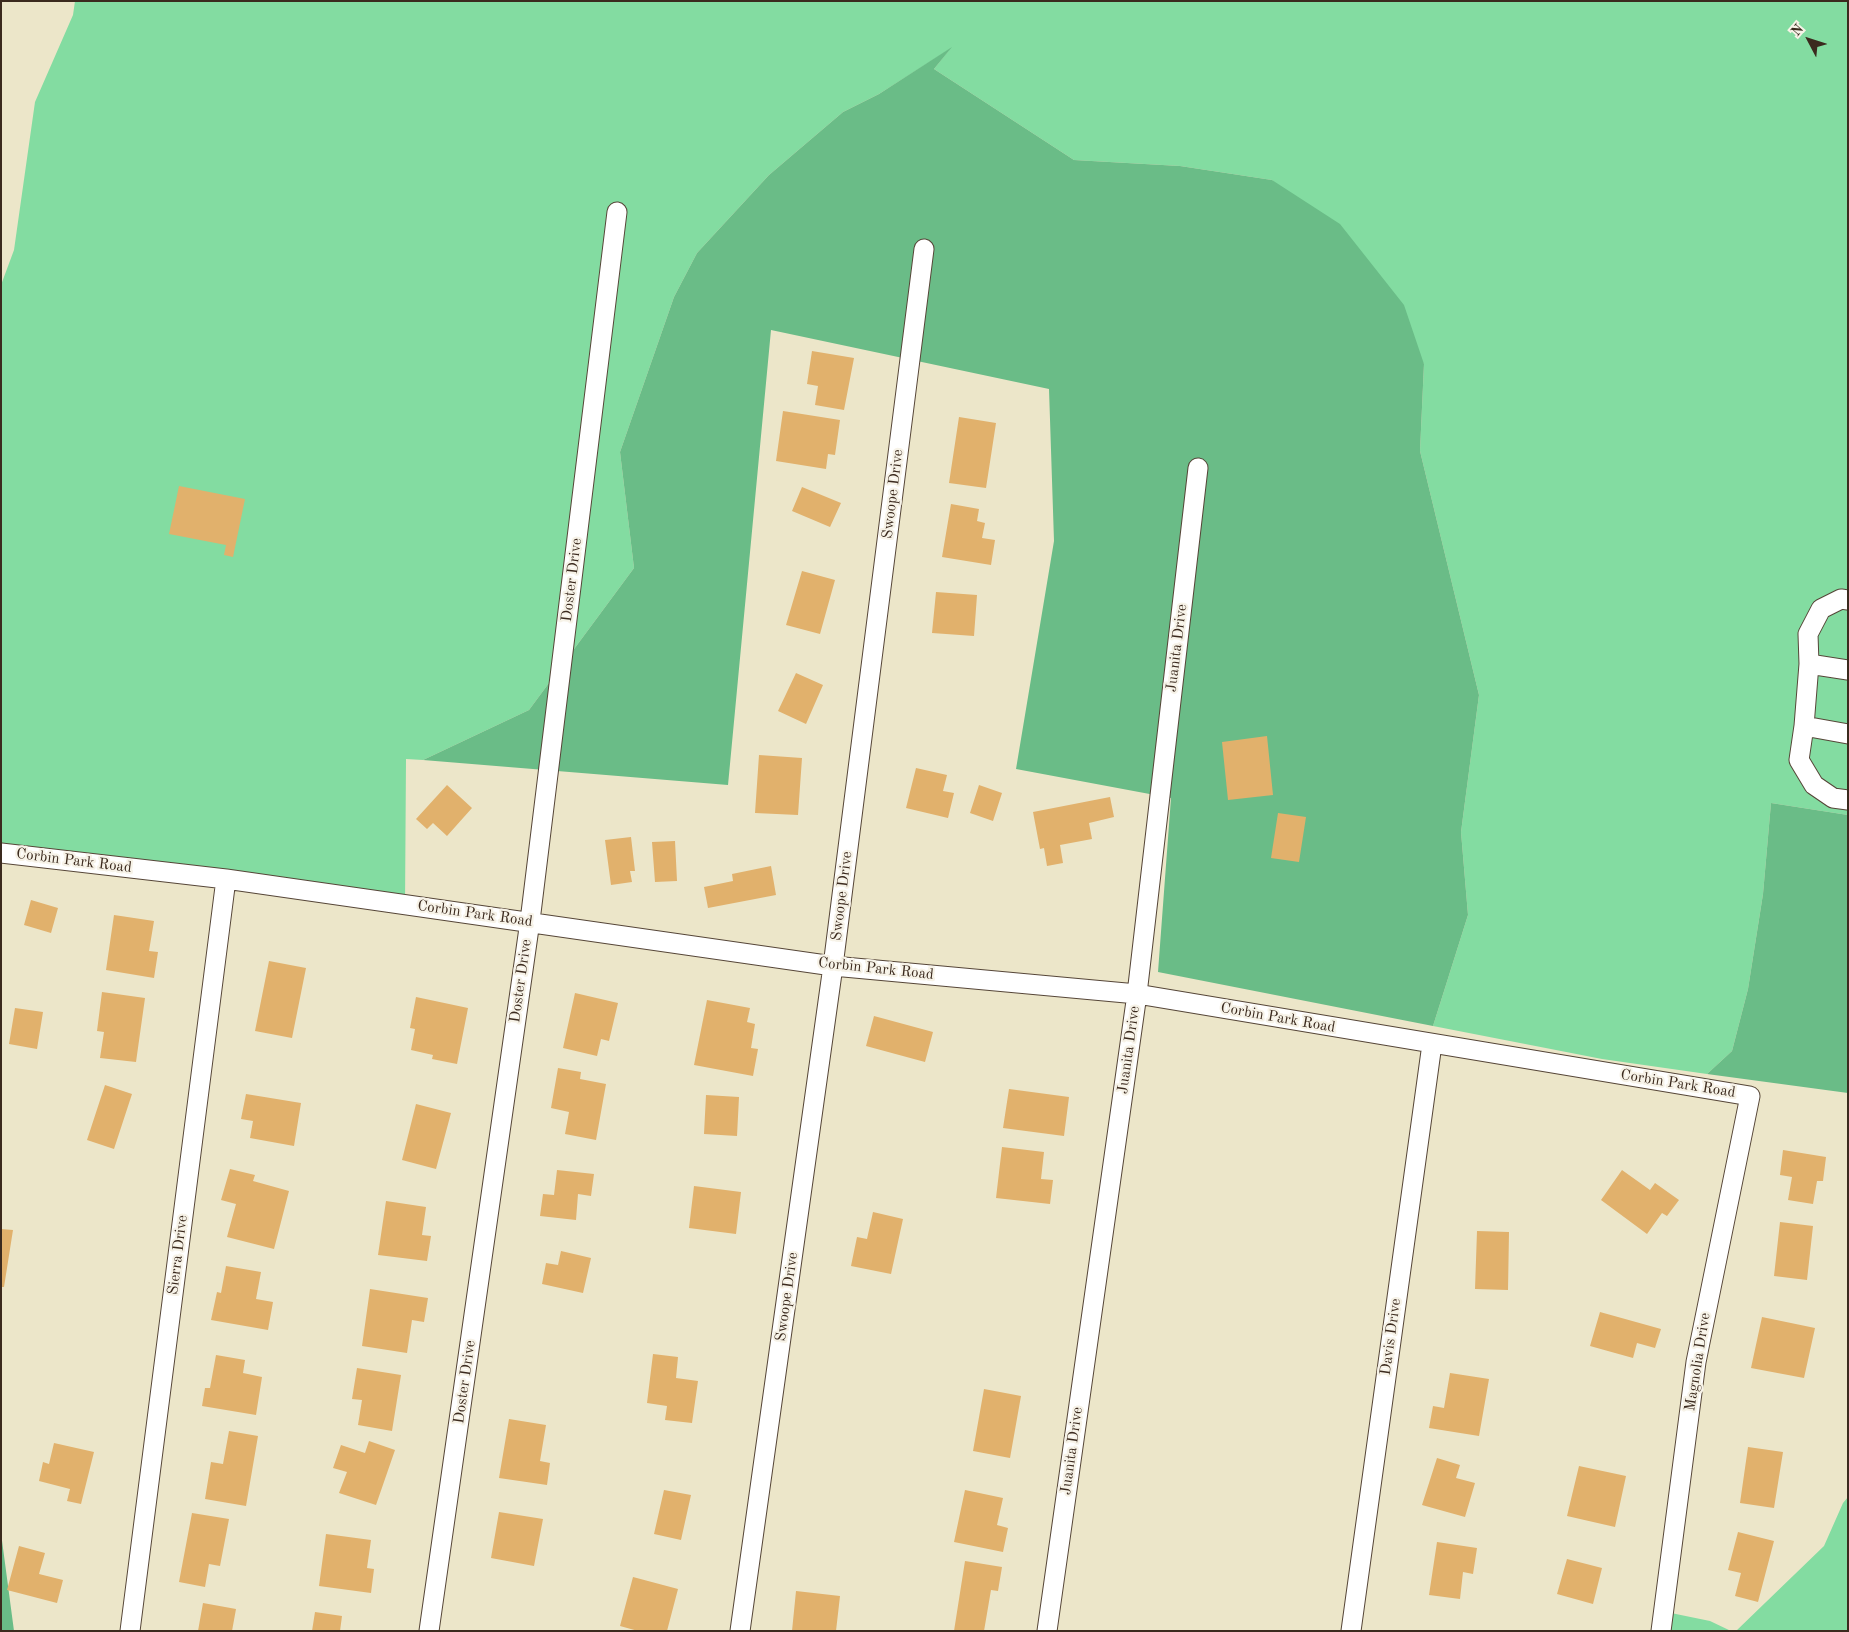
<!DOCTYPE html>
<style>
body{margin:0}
#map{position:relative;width:1849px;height:1632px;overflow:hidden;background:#ece6c9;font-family:"Old Standard TT",serif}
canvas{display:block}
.frame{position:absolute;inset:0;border:2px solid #3b2a1e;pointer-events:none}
.north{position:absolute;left:1784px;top:15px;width:50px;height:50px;-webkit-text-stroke:4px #f7f3e8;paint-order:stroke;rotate:310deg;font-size:14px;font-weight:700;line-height:20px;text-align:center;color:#3b2a1e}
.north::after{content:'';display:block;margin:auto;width:18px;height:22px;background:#3b2a1e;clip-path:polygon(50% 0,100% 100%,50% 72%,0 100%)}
</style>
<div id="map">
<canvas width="1849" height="1632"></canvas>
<div class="frame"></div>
<div class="north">N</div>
</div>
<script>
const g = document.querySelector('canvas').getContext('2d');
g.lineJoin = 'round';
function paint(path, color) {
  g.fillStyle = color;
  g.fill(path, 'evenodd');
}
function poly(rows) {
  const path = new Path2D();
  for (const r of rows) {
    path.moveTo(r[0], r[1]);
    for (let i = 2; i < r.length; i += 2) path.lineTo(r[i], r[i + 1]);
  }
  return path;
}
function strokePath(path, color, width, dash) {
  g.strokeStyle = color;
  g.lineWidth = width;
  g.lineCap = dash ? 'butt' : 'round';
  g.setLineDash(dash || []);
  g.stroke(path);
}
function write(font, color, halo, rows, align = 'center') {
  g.font = font + ' "Old Standard TT",serif';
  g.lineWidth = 4.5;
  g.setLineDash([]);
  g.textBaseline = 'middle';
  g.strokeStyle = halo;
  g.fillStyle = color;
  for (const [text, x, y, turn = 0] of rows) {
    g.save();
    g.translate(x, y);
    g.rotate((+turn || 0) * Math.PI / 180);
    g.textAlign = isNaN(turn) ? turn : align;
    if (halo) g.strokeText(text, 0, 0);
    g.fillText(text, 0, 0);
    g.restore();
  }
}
const green = poly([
 [75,1,1848,1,1848,815,1771,803,1763,894,1748,989,1732,1051,1707,1074,1602,1059,1433,1026,1468,915,1461,832,1479,695,1420,451,1424,364,1272,180,1180,166,1074,160,934,69,950,49,879,94,843,112,769,175,697,253,674,297,620,452,634,568,529,710,423,760,406,759,405,905,1,862,1,285,14,250,35,102,73,15],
 [1848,1497,1848,1631,1736,1631,1824,1546,1843,1503],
 [1671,1613,1710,1621,1731,1631,1668,1631]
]);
const forest = poly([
 [952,47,934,69,1074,160,1180,166,1272,180,1340,224,1404,305,1424,364,1420,451,1479,695,1461,832,1468,915,1433,1026,1158,972,1171,798,1016,769,1054,541,1049,389,771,330,728,785,423,760,529,710,634,568,620,452,674,297,697,253,769,175,843,112,879,94],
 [1771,803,1848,815,1848,1093,1707,1074,1732,1051,1748,989,1763,894],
 [1,1533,14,1631,1,1631]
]);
const building = poly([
 [812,351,854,358,844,410,815,405,818,386,807,384],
 [783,411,840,420,835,455,828,454,826,469,776,461],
 [959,417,996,423,986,488,949,483],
 [179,486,245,499,233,557,224,555,226,545,169,534],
 [802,487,841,503,830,527,792,511],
 [951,504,979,509,977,521,985,523,982,538,995,540,991,565,942,557],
 [802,571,835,580,820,634,786,625],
 [936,592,977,595,974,636,932,633],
 [796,673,823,685,806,724,778,711],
 [1267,736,1273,795,1228,800,1222,742],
 [759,755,802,758,798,815,755,813],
 [916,768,947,775,943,791,954,793,948,818,906,808],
 [447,785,472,808,447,836,433,823,427,829,416,819],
 [979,785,1002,793,993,821,970,813],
 [1110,797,1114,817,1089,823,1092,839,1060,845,1063,863,1047,866,1044,848,1040,849,1033,812],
 [1278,813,1306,817,1299,862,1271,858],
 [631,837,635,871,630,871,632,882,611,885,605,840],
 [675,841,677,881,655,882,652,842],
 [771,866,776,895,708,908,704,887,733,881,732,874],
 [31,900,58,908,51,933,24,925],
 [114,915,154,921,149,951,158,952,154,978,106,970],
 [269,961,306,968,292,1038,255,1031],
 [102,992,145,998,136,1062,100,1058,104,1032,97,1031],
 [575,993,618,1003,609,1041,601,1039,597,1056,563,1048],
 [416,997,468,1008,457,1064,432,1059,433,1055,411,1050,415,1029,410,1028],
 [707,1000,750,1008,747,1022,755,1024,751,1048,758,1049,753,1076,694,1065],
 [15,1008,43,1012,37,1049,9,1044],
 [874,1016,933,1032,925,1062,866,1046],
 [558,1068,581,1072,580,1079,606,1084,596,1140,565,1134,569,1112,551,1108],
 [105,1085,132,1094,114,1149,87,1140],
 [1009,1089,1069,1097,1064,1136,1003,1128],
 [246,1094,301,1103,294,1146,250,1138,253,1121,241,1119],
 [706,1095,739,1097,737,1136,704,1134],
 [416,1104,451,1113,436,1169,402,1160],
 [1002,1147,1044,1152,1041,1179,1053,1180,1050,1204,996,1198],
 [1783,1150,1826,1157,1823,1181,1817,1181,1813,1204,1788,1200,1792,1177,1780,1175],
 [230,1169,255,1175,253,1181,289,1191,274,1249,227,1237,236,1204,221,1200],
 [557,1170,594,1174,591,1196,578,1194,576,1220,540,1216,543,1194,554,1195],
 [1622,1170,1650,1190,1655,1183,1679,1200,1667,1216,1662,1213,1647,1234,1601,1200],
 [694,1186,741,1192,736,1234,689,1228],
 [386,1201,426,1207,422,1235,431,1236,427,1261,378,1255],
 [873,1212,903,1219,891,1274,851,1266,857,1237,867,1239],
 [1780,1222,1813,1226,1807,1280,1774,1276],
 [1,1229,13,1230,4,1287,1,1287],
 [1477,1231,1509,1232,1508,1290,1475,1289],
 [561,1251,591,1258,583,1293,542,1284,546,1263,558,1265],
 [226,1266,261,1272,256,1299,273,1302,268,1330,211,1320,217,1292,221,1293],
 [370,1289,428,1298,424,1322,412,1320,407,1353,362,1346],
 [1600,1312,1661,1329,1655,1348,1637,1343,1633,1358,1590,1346],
 [1762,1317,1815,1328,1804,1378,1751,1368],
 [653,1354,678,1357,676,1378,698,1381,692,1423,665,1420,667,1406,647,1403],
 [216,1355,245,1360,243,1373,262,1377,256,1415,202,1406,205,1388,210,1388],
 [357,1368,401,1375,392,1431,358,1425,362,1400,352,1399],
 [1450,1373,1489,1379,1479,1436,1429,1428,1433,1406,1444,1408],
 [984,1389,1021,1396,1010,1458,973,1451],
 [509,1419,546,1425,540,1461,550,1463,547,1485,499,1478],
 [229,1431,258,1436,246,1506,205,1499,211,1462,223,1464],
 [369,1441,395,1450,376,1505,339,1493,347,1472,333,1468,341,1445,365,1453],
 [54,1443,94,1452,81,1504,67,1501,70,1489,39,1481,43,1462,49,1464],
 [1748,1447,1783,1452,1774,1508,1740,1503],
 [1437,1458,1460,1465,1456,1478,1475,1483,1465,1517,1422,1505],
 [1579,1466,1626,1476,1615,1527,1567,1516],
 [664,1490,691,1495,681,1540,654,1534],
 [965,1490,1003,1498,997,1525,1008,1528,1003,1552,954,1542],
 [499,1512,543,1519,534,1566,491,1558],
 [192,1513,229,1519,220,1566,209,1564,205,1587,179,1582],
 [1738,1532,1774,1541,1758,1602,1735,1596,1741,1573,1728,1570],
 [326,1534,371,1540,367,1568,374,1569,371,1593,319,1586],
 [1437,1542,1477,1548,1473,1574,1463,1572,1460,1599,1429,1595],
 [19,1546,45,1553,39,1574,63,1580,57,1603,7,1590],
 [1567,1559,1602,1568,1593,1604,1557,1594],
 [965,1561,1002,1567,998,1591,991,1590,984,1631,954,1631],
 [633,1577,678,1589,667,1631,638,1631,620,1626],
 [796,1591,840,1596,836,1631,792,1631],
 [203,1603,236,1609,232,1631,198,1631],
 [315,1612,342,1616,340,1631,312,1631]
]);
const street = poly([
 [1809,664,1808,634,1821,609,1841,599,1848,600],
 [1848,670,1809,664,1804,726,1848,734],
 [1804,726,1799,760,1814,785,1833,798,1848,800],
 [1,853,226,879,833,966,1137,994,1750,1096,1696,1362,1661,1631],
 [130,1631,226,879],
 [429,1631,530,921,617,212],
 [740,1631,833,966,924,249],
 [1047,1631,1137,994,1198,468],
 [1351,1631,1432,1044]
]);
const streetNames = [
 ["Swoope Drive",893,494,-83],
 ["Doster Drive",572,580,-83],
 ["Juanita Drive",1177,648,-83],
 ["Corbin Park Road",74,861,7],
 ["Swoope Drive",842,896,-83],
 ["Corbin Park Road",475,914,8],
 ["Corbin Park Road",876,969,6],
 ["Doster Drive",521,981,-82],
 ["Corbin Park Road",1278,1018,10],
 ["Juanita Drive",1129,1050,-82],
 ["Corbin Park Road",1678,1084,9],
 ["Sierra Drive",178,1255,-83],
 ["Swoope Drive",787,1297,-82],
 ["Davis Drive",1391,1337,-82],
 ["Magnolia Drive",1698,1362,-81],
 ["Doster Drive",465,1382,-82],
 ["Juanita Drive",1072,1451,-82]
];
paint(green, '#83dca1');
paint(forest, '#6abc87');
paint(building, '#e1b16c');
strokePath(street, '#564638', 21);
strokePath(street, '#fff', 19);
write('15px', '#3b2a1e', '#f7f3e8', streetNames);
</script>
